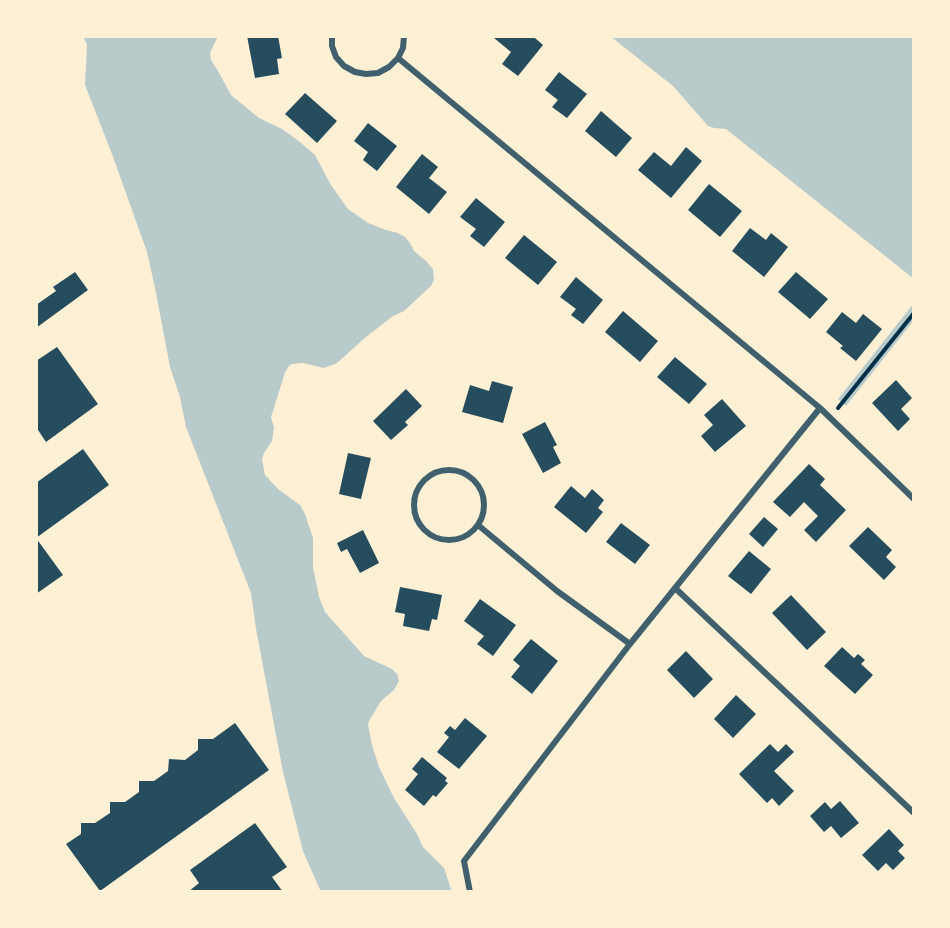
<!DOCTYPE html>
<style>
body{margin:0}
#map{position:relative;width:950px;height:928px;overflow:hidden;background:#fdf0d5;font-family:"DejaVu Sans",sans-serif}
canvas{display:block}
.frame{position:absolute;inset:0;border:38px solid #fdf0d5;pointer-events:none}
</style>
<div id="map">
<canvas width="950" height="928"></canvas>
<div class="frame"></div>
</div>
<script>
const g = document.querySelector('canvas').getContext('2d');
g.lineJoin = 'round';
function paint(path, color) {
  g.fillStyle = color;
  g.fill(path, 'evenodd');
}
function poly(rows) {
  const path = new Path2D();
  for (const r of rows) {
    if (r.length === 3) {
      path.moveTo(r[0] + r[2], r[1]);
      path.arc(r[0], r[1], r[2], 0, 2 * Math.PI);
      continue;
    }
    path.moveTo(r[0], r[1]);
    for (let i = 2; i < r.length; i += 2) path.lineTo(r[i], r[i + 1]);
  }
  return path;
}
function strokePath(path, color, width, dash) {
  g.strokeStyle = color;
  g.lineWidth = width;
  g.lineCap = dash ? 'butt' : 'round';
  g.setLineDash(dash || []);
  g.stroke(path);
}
const green = poly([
 [83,36,218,36,210,53,211,60,218,71,231,95,259,118,282,129,300,142,315,155,331,185,348,209,368,223,386,230,398,233,405,237,410,243,414,251,426,261,433,269,434,280,431,286,404,311,393,316,366,337,337,363,324,368,303,363,292,364,289,366,285,372,273,411,271,417,274,427,272,441,264,453,262,460,265,475,278,489,300,505,305,514,313,538,313,568,316,582,319,597,325,612,364,656,392,669,397,674,399,681,394,690,381,701,369,721,368,725,372,745,379,767,394,798,417,834,423,847,444,868,452,892,321,892,303,851,283,772,256,629,251,593,186,427,180,397,170,367,155,288,147,252,112,154,85,85,87,45],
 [610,36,914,36,914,279,726,129,714,128,708,126,673,86],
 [914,303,914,320,846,406,838,399]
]);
const building = poly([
 [247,36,278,36,282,58,277,59,279,74,255,78],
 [495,36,537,36,535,38,543,45,518,76,502,64,511,52,494,38],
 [559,72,587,94,567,118,552,107,558,100,545,90],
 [305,93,337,121,317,143,285,114],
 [601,111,632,138,616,157,585,131],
 [368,123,397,146,377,171,363,160,368,152,354,141],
 [686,147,702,161,671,198,638,170,654,152,671,166],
 [422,154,438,167,429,178,447,192,429,214,396,187],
 [709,184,742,211,720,237,688,210],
 [476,198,505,222,484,247,470,236,476,229,460,217],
 [750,228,766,240,771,233,788,247,764,277,732,251],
 [524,235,557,262,538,285,505,258],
 [75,272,88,290,36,328,36,305,56,291,53,287],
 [796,272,828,299,810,319,778,292],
 [576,277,603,300,583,324,571,315,576,309,560,297],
 [623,311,658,341,640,362,605,332],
 [842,312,856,323,863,314,882,329,856,361,840,348,843,346,826,332],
 [57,347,98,404,46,442,38,430,36,431,36,361],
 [675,357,707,384,689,404,657,377],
 [896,380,912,398,901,409,910,419,898,431,872,403],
 [492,381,513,387,503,423,462,412,470,385,489,391],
 [406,389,422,406,405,422,408,425,391,440,373,421],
 [722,399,746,426,715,452,701,436,713,425,704,415],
 [545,422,557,445,553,447,561,463,543,473,522,434],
 [83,449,109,485,36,538,63,575,36,594,36,483],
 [348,453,371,458,361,499,339,494],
 [809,464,825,479,820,485,846,510,816,542,804,530,818,516,804,502,790,517,773,502],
 [571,486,585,498,592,489,604,500,598,508,603,512,586,533,554,507],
 [764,517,778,529,763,547,749,534],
 [621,523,650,545,635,564,606,542],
 [868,527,892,550,886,557,896,567,884,580,849,546],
 [363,530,379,563,360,573,347,549,341,552,337,543],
 [749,551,771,569,751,594,728,576],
 [400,587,442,595,437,620,432,619,429,631,403,626,405,614,395,612],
 [791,595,826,632,807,650,772,613],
 [480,599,516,625,493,656,477,644,484,636,464,621],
 [531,639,558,661,532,694,511,677,520,666,513,660],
 [842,647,854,658,858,654,865,660,861,664,873,675,855,694,824,666],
 [686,651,713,679,694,698,667,670],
 [736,695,756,714,733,738,714,719],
 [465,718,487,736,459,769,437,752,449,737,444,733,450,726,455,730],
 [235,723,269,770,100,891,66,844,81,834,81,823,95,823,110,813,110,802,125,802,139,792,139,781,154,781,168,771,169,759,185,760,198,750,198,739,213,739],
 [770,744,778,752,786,744,794,752,774,771,794,791,779,806,772,798,767,803,739,774],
 [422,757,447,778,445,781,448,783,436,797,433,795,424,806,405,790,418,774,412,769],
 [840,801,859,823,841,838,831,826,824,832,810,816,825,802,831,809],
 [255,823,287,867,272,877,283,892,188,892,199,883,190,870],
 [889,829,904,845,898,851,905,858,893,870,886,863,878,871,862,855]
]);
const path = poly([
 [838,408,914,313]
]);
const minor = poly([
 [332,36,332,46,336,57,344,66,355,72,366,74,378,73,389,67,398,58,403,48,404,36],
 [398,58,820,408,914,499],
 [449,505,35],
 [478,525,557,591,630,644],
 [675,588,914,813],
 [470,892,464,861,630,644,820,408]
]);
paint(green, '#b9caca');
paint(building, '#264d5e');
strokePath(path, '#003049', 4);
strokePath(minor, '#3f606c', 6);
</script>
